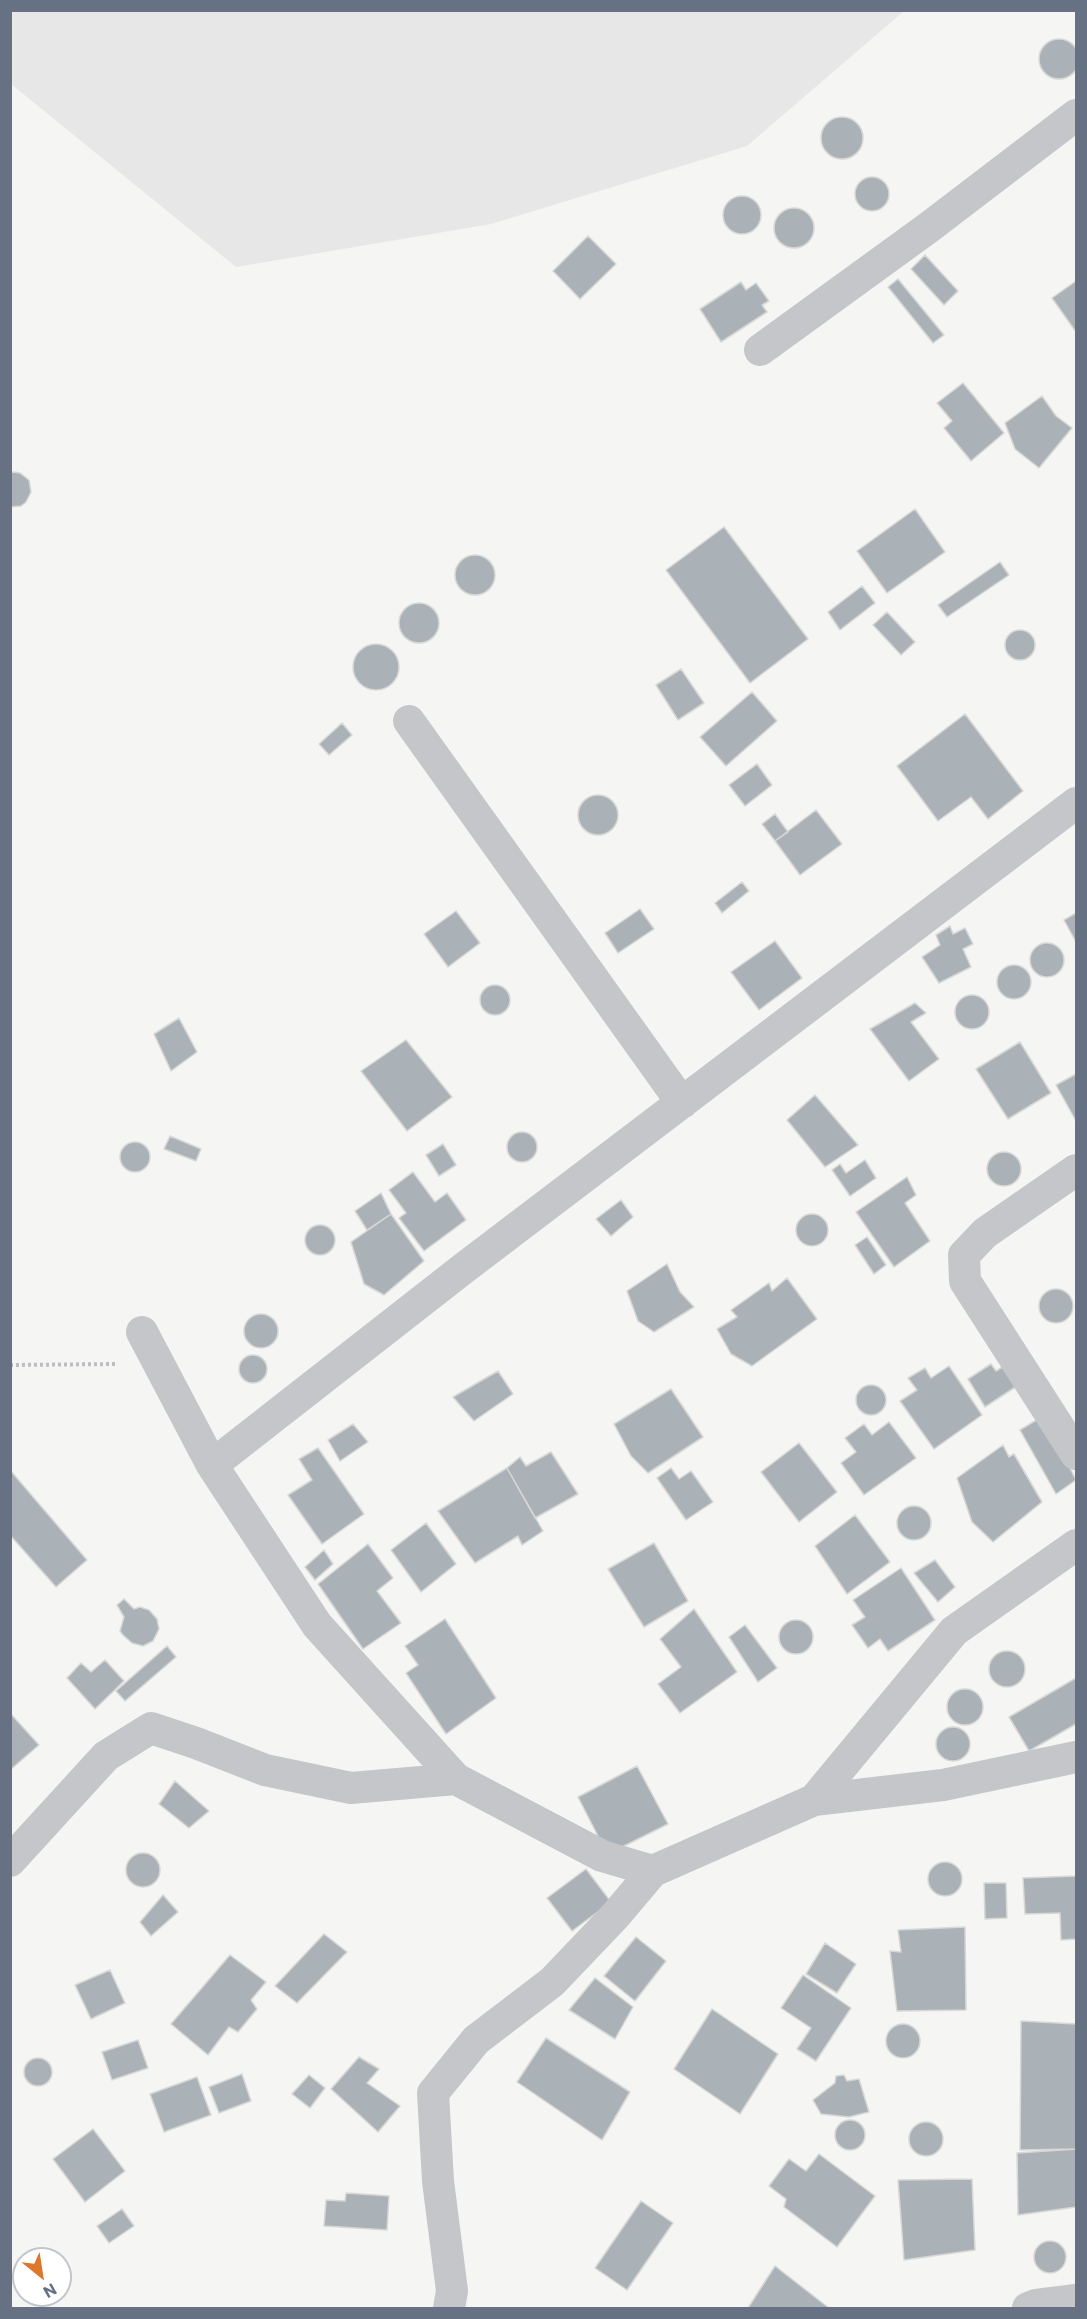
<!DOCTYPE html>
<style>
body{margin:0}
#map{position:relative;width:1087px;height:2319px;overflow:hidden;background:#f5f6f3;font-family:Commissioner,sans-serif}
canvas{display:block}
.frame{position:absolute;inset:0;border:12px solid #667183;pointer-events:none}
.north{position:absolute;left:12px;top:2247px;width:60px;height:60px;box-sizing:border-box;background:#fff;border:2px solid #c2c6cd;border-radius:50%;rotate:150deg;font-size:16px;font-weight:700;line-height:24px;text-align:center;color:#667183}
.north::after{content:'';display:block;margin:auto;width:21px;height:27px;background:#dd772c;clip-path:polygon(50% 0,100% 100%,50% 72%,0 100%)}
</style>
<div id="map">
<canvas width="1087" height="2319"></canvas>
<div class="frame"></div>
<div class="north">N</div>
</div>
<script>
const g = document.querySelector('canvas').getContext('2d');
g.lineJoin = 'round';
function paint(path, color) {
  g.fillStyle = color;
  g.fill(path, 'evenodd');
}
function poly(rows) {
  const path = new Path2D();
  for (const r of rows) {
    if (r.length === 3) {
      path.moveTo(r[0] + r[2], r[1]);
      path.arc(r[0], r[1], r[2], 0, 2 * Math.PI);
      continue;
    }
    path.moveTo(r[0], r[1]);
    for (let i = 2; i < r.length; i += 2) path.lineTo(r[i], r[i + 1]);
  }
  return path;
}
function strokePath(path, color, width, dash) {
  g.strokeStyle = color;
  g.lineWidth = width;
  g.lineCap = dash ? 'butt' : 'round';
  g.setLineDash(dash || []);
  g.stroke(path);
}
const built = poly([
 [10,11,11,10,904,11,747,146,491,224,236,267,11,84]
]);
const building = poly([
 [1059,59,20],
 [842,138,21],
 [872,194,17],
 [742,215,19],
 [794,228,20],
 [588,236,616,264,580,299,553,271,588,236],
 [925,255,958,291,944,305,911,269,925,255],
 [898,279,944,335,933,343,888,287,898,279],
 [1076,281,1076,332,1052,298,1076,281],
 [741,282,746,290,756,283,769,301,762,305,767,312,721,342,700,309,741,282],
 [963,383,1004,433,971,461,944,428,952,421,937,403,963,383],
 [1042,396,1056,416,1072,428,1039,468,1015,449,1005,423,1042,396],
 [14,472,20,473,29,480,31,492,26,502,21,506,10,507,10,473,14,472],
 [915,509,945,552,887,593,857,551,915,509],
 [724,527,808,639,750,683,666,570,724,527],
 [475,575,20],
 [1000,562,1009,575,947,617,938,605,1000,562],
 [862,586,875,603,840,630,828,612,862,586],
 [419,623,20],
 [887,612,915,642,901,655,873,625,887,612],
 [1020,645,15],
 [376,667,23],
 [681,669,704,703,678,720,656,685,681,669],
 [752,692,777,721,726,766,700,737,752,692],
 [965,714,1023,791,988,819,971,797,938,821,897,766,965,714],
 [342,723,352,735,329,755,319,744,342,723],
 [757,764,772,785,745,806,729,785,757,764],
 [598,815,20],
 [816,810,842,844,800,875,775,841,816,810],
 [775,814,788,832,775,841,762,824,775,814],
 [742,882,749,891,722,913,715,903,742,882],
 [640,909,654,929,618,953,605,933,640,909],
 [456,911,480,943,448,967,424,934,456,911],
 [1076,913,1076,942,1064,920,1076,913],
 [950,926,953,934,965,928,973,944,963,949,971,967,939,983,922,957,940,945,936,935,950,926],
 [775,941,802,978,759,1010,731,972,775,941],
 [1047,960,17],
 [1014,982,17],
 [495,1000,15],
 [972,1012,17],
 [915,1003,926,1013,911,1022,939,1059,909,1081,870,1029,915,1003],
 [179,1018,197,1052,171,1071,154,1034,179,1018],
 [406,1040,452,1097,407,1131,361,1071,406,1040],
 [1020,1042,1051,1093,1008,1119,976,1069,1020,1042],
 [1076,1074,1076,1121,1056,1085,1076,1074],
 [815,1095,858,1145,825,1167,787,1120,815,1095],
 [522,1147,15],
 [170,1136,201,1149,196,1161,164,1149,170,1136],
 [135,1157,15],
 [443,1144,456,1165,439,1176,426,1155,443,1144],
 [1004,1169,17],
 [865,1160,876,1178,850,1196,832,1170,840,1164,846,1173,865,1160],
 [413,1172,435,1202,447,1193,466,1220,424,1251,399,1218,406,1213,389,1190,413,1172],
 [907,1177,916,1195,905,1203,930,1241,894,1267,856,1212,907,1177],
 [381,1193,391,1214,367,1230,355,1211,381,1193],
 [621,1200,633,1217,611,1236,596,1219,621,1200],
 [391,1214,424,1261,384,1295,364,1284,351,1242,391,1214],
 [812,1230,16],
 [320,1240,15],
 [867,1237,886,1265,874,1274,855,1245,867,1237],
 [667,1264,680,1292,694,1307,654,1332,638,1321,627,1291,667,1264],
 [787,1278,817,1319,752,1366,731,1354,717,1329,737,1317,731,1310,769,1283,772,1291,787,1278],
 [1056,1306,17],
 [261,1331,17],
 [253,1369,14],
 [991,1364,996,1371,1006,1365,1020,1384,985,1407,968,1379,991,1364],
 [949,1366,982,1415,934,1449,900,1401,917,1390,908,1378,925,1368,931,1378,949,1366],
 [498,1371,513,1394,474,1421,453,1397,498,1371],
 [871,1400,15],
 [671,1389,703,1437,648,1473,631,1456,614,1424,671,1389],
 [1043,1416,1076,1480,1056,1494,1020,1430,1043,1416],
 [889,1422,916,1458,864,1495,841,1463,856,1452,845,1438,864,1424,872,1435,889,1422],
 [353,1424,368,1442,340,1461,328,1440,353,1424],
 [799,1443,837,1492,799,1522,761,1472,799,1443],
 [1003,1445,1009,1457,1014,1454,1042,1502,993,1542,972,1522,957,1478,1003,1445],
 [318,1448,364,1514,322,1544,288,1495,312,1480,299,1459,318,1448],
 [551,1452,578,1494,535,1518,507,1468,520,1457,526,1466,551,1452],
 [507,1468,543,1531,522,1545,518,1536,475,1563,438,1511,507,1468],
 [671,1468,679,1479,691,1471,713,1502,686,1520,657,1478,671,1468],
 [10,1470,87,1560,56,1587,10,1535,10,1470],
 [914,1523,17],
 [855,1515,890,1562,847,1594,815,1546,855,1515],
 [426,1523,456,1564,421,1592,391,1550,426,1523],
 [654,1543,688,1601,644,1627,608,1569,654,1543],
 [368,1544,393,1578,377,1591,401,1623,363,1649,318,1584,368,1544],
 [324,1550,333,1564,315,1580,305,1567,324,1550],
 [935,1560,955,1587,938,1602,914,1573,935,1560],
 [901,1568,935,1620,888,1651,880,1639,868,1648,852,1625,865,1617,853,1600,901,1568],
 [124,1599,134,1609,140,1607,149,1610,157,1619,159,1629,153,1641,143,1646,132,1643,123,1635,120,1631,124,1617,117,1605,124,1599],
 [694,1609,737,1672,680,1713,658,1684,681,1667,660,1639,694,1609],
 [445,1619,496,1698,446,1734,406,1673,418,1665,405,1646,445,1619],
 [796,1637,17],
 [745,1625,777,1668,758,1682,729,1637,745,1625],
 [167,1646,176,1657,125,1701,116,1691,167,1646],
 [1007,1669,18],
 [105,1660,124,1681,95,1709,67,1678,81,1663,91,1672,105,1660],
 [1076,1678,1076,1724,1029,1751,1009,1717,1076,1678],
 [965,1707,18],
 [10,1713,39,1745,10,1770,10,1713],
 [953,1744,17],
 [637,1766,668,1824,620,1848,601,1842,578,1797,637,1766],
 [175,1781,209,1811,189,1828,159,1804,175,1781],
 [143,1870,17],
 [945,1879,17],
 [586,1869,611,1902,572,1931,547,1898,586,1869],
 [1076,1876,1076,1939,1061,1940,1060,1913,1025,1914,1023,1878,1076,1876],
 [984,1883,1006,1883,1007,1918,985,1919,984,1883],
 [163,1895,178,1912,151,1936,140,1922,163,1895],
 [965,1927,966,2010,897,2011,890,1951,901,1952,898,1930,965,1927],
 [324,1934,347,1952,297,2003,275,1986,324,1934],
 [636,1937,666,1961,635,2001,604,1976,636,1937],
 [825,1943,856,1964,837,1993,806,1974,825,1943],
 [230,1955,266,1982,251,2000,257,2009,238,2032,229,2027,208,2055,171,2024,230,1955],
 [110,1970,125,2003,91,2019,75,1985,110,1970],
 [803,1975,851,2008,816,2061,797,2049,811,2028,781,2008,803,1975],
 [595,1978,633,2007,615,2039,569,2010,595,1978],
 [712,2009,778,2054,740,2114,674,2069,712,2009],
 [1021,2021,1076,2024,1076,2149,1020,2150,1021,2021],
 [903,2041,17],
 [546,2038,630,2092,602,2140,517,2082,546,2038],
 [138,2040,148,2068,112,2080,102,2052,138,2040],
 [359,2057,379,2069,367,2083,400,2106,378,2132,331,2089,359,2057],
 [38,2072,14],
 [242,2074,251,2101,219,2113,209,2087,242,2074],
 [309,2075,325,2088,310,2108,292,2094,309,2075],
 [844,2075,847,2081,859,2079,869,2112,849,2117,821,2114,813,2100,835,2083,836,2076,844,2075],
 [197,2077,211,2115,164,2132,150,2094,197,2077],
 [850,2135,15],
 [926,2139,17],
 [93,2129,125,2171,85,2202,53,2159,93,2129],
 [1076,2149,1076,2207,1018,2215,1017,2153,1076,2149],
 [819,2154,875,2196,837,2247,784,2207,786,2199,769,2186,789,2159,806,2171,819,2154],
 [972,2179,975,2250,904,2260,898,2180,972,2179],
 [346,2193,389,2196,387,2230,324,2226,326,2200,345,2201,346,2193],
 [641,2201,673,2223,627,2290,595,2268,641,2201],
 [122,2209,134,2226,109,2243,97,2226,122,2209],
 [1050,2257,16],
 [775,2266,829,2308,748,2308,775,2266]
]);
const path = poly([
 [10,1365,118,1364]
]);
const street = poly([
 [760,350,928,228,1076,115],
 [409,721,682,1103],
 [1076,803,464,1268,212,1465,317,1625,456,1779,602,1856,653,1871,814,1800,943,1785,1076,1757],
 [1076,1170,985,1233,964,1255,965,1281,1076,1454],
 [142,1332,212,1465],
 [814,1800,954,1631,1076,1545],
 [10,1861,106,1756,151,1728,196,1743,265,1770,351,1788,456,1779],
 [449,2308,452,2291,438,2181,433,2093,476,2040,552,1982,615,1916,653,1871],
 [1028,2308,1036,2305,1076,2300]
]);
paint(built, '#e6e7e6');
paint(building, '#aab1b7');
strokePath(building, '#d7d8d5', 1.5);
strokePath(path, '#bdbec1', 4, [3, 3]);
strokePath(street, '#c4c6ca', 32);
</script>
